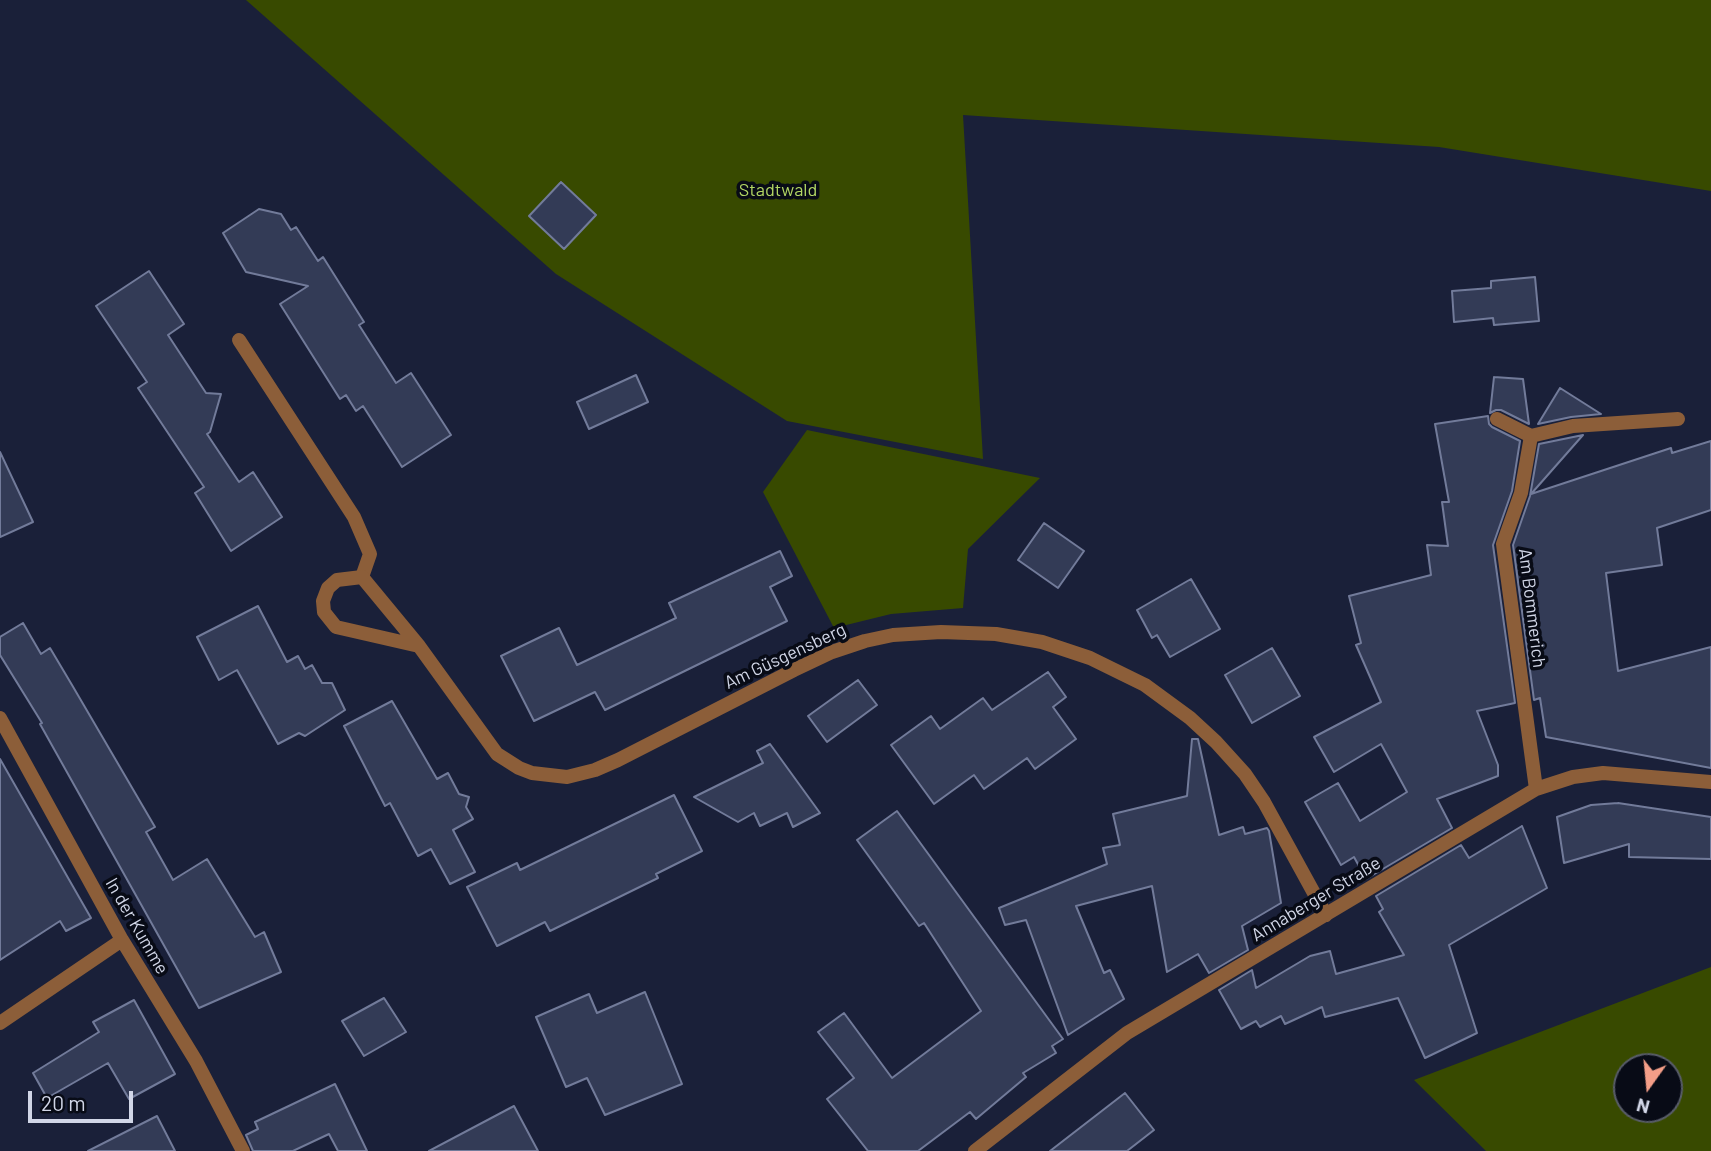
<!DOCTYPE html>
<meta charset="utf-8">
<style>
body{margin:0}
#map{position:relative;width:1711px;height:1151px;overflow:hidden;background:#1a2039;font-family:Barlow,sans-serif}
canvas{display:block}
.north{position:absolute;left:1613px;top:1053px;width:70px;height:70px;box-sizing:border-box;background:#080b16;border:2px solid #585c6a;border-radius:50%;rotate:195deg;font-size:19px;font-weight:700;line-height:28px;text-align:center;color:#d1d6e7}
.north::after{content:'';display:block;margin:auto;width:24px;height:32px;background:#f49e88;clip-path:polygon(50% 0,100% 100%,50% 72%,0 100%)}
.scale{position:absolute;left:28px;top:1091px;width:105px;height:32px;box-sizing:border-box;border:4px solid #d1d6e7;border-top:0;padding-left:9px;font-size:21px;line-height:24px;white-space:nowrap;color:#d1d6e7;-webkit-text-stroke:5px #080b16;paint-order:stroke}
</style>
<div id="map">
<canvas width="1711" height="1151"></canvas>
<div class="north">N</div>
<div class="scale">20 m</div>
</div>
<script>
const g = document.querySelector('canvas').getContext('2d');
g.lineJoin = 'round';
function paint(path, color) {
  g.fillStyle = color;
  g.fill(path, 'evenodd');
}
function poly(rows) {
  const path = new Path2D();
  for (const r of rows) {
    path.moveTo(r[0], r[1]);
    for (let i = 2; i < r.length; i += 2) path.lineTo(r[i], r[i + 1]);
  }
  return path;
}
function strokePath(path, color, width, dash) {
  g.strokeStyle = color;
  g.lineWidth = width;
  g.lineCap = dash ? 'butt' : 'round';
  g.setLineDash(dash || []);
  g.stroke(path);
}
function write(font, color, halo, rows, align = 'center') {
  g.font = font + ' Barlow,sans-serif';
  g.lineWidth = 7;
  g.setLineDash([]);
  g.textBaseline = 'middle';
  g.strokeStyle = halo;
  g.fillStyle = color;
  for (const [text, x, y, turn = 0] of rows) {
    g.save();
    g.translate(x, y);
    g.rotate((+turn || 0) * Math.PI / 180);
    g.textAlign = isNaN(turn) ? turn : align;
    if (halo) g.strokeText(text, 0, 0);
    g.fillText(text, 0, 0);
    g.restore();
  }
}
const green = poly([
 [246,0,1711,0,1711,191,1439,147,963,115,983,459,787,421,556,274],
 [807,430,1040,478,968,549,963,608,891,614,834,628,763,492],
 [1711,967,1711,1151,1486,1151,1414,1080],
 [1627,1067,1669,1067,1669,1109,1627,1109]
]);
const building = poly([
 [561,182,596,215,564,249,529,216,561,182],
 [259,209,281,214,291,230,296,227,318,261,323,257,364,322,359,325,396,383,411,373,451,435,402,467,363,406,356,411,346,395,340,399,280,304,308,286,246,272,223,233,259,209],
 [149,271,184,324,168,335,206,393,221,394,210,432,207,434,239,482,253,472,282,517,231,551,195,493,204,487,138,388,147,382,96,306,149,271],
 [1535,277,1539,321,1494,325,1493,318,1454,322,1452,291,1491,288,1491,281,1535,277],
 [636,375,648,402,589,429,577,402,636,375],
 [1494,377,1523,379,1529,424,1501,410,1496,410,1490,413,1494,377],
 [1560,388,1601,414,1571,417,1538,424,1560,388],
 [1488,416,1489,424,1492,427,1520,441,1512,491,1493,545,1515,703,1477,711,1498,765,1498,776,1437,799,1452,828,1366,879,1354,857,1341,865,1305,802,1338,783,1360,821,1407,792,1381,744,1334,772,1314,737,1381,702,1356,645,1361,643,1349,596,1431,575,1427,545,1448,546,1442,502,1449,502,1435,424,1488,416],
 [1583,435,1531,494,1671,448,1672,453,1711,441,1711,510,1657,528,1662,565,1606,573,1618,671,1711,647,1711,768,1546,737,1540,698,1534,700,1513,545,1530,496,1539,444,1583,435],
 [0,452,33,522,0,537,0,452],
 [1044,523,1084,551,1058,588,1018,560,1044,523],
 [780,551,792,576,770,587,787,621,605,710,595,692,534,721,501,656,559,628,577,665,676,618,669,603,780,551],
 [1191,579,1220,629,1170,657,1157,635,1152,638,1137,610,1191,579],
 [258,606,287,662,298,656,305,669,312,665,322,683,332,683,345,710,305,736,299,733,278,744,237,670,219,680,197,637,258,606],
 [23,623,41,654,50,648,72,685,155,827,146,832,173,880,207,859,255,937,264,932,281,972,199,1008,40,724,42,723,0,655,0,637,23,623],
 [1272,648,1300,696,1252,723,1225,675,1272,648],
 [1048,672,1066,697,1053,707,1076,739,1035,769,1027,758,984,789,974,775,934,804,891,745,931,716,940,729,983,698,992,710,1048,672],
 [858,680,877,705,827,742,808,716,858,680],
 [392,701,437,779,448,773,459,794,469,797,466,807,473,819,453,830,475,872,450,884,431,849,418,856,390,803,385,806,344,726,392,701],
 [1192,739,1198,739,1219,835,1243,827,1245,834,1267,828,1269,831,1281,903,1242,926,1248,950,1209,973,1198,954,1167,972,1152,886,1076,906,1104,973,1110,970,1124,999,1068,1035,1026,920,1005,925,999,908,1107,864,1103,848,1120,845,1113,814,1187,796,1192,739],
 [770,744,820,813,793,827,787,813,760,826,754,813,738,822,694,797,763,763,757,751,770,744],
 [0,759,91,918,66,931,60,921,0,960,0,759],
 [674,795,702,851,656,874,658,878,550,931,545,922,497,946,467,887,517,863,520,870,674,795],
 [1618,803,1711,817,1711,859,1629,857,1629,844,1564,863,1557,817,1591,805,1618,803],
 [897,811,1063,1039,1052,1046,1056,1053,1023,1073,1026,1077,976,1119,970,1112,918,1151,868,1151,827,1099,854,1078,818,1032,844,1013,892,1078,981,1011,924,923,919,926,857,840,897,811],
 [1522,826,1547,888,1449,945,1477,1033,1425,1058,1398,998,1325,1017,1322,1007,1285,1024,1281,1016,1260,1027,1256,1021,1241,1029,1219,990,1252,970,1256,988,1310,956,1330,951,1336,974,1404,955,1379,912,1383,909,1376,896,1461,845,1469,858,1522,826],
 [645,992,682,1084,605,1115,587,1078,566,1087,536,1017,589,994,597,1013,645,992],
 [384,998,406,1032,364,1056,342,1021,384,998],
 [134,1000,175,1074,129,1099,108,1063,47,1098,33,1073,99,1032,93,1022,134,1000],
 [335,1084,367,1151,338,1151,329,1134,293,1151,253,1151,246,1135,258,1129,255,1122,335,1084],
 [1125,1093,1154,1130,1127,1151,1050,1151,1125,1093],
 [514,1106,538,1151,429,1151,514,1106],
 [157,1116,175,1151,88,1151,157,1116]
]);
const lane = poly([
 [239,340,354,517,370,554,362,577]
]);
const street = poly([
 [1497,419,1531,436],
 [419,646,336,627,324,612,323,601,328,588,337,580,362,577,419,646,497,754,519,768,532,773,567,777,595,770,618,760,794,670,832,652,865,641,893,635,941,632,996,634,1042,642,1090,658,1145,685,1190,718,1216,742,1245,774,1264,802,1326,915],
 [0,718,122,940,196,1061,243,1151],
 [1536,789,1503,544,1521,493,1531,436,1573,426,1678,419],
 [0,1023,122,940],
 [975,1151,1127,1033,1536,789,1573,777,1603,773,1711,782]
]);
const parkNames = [
 ["Stadtwald",778,190]
];
const streetNames = [
 ["Am Bommerich",1532,608,83],
 ["Am Güsgensberg",785,656,-25],
 ["Annaberger Straße",1316,899,-31],
 ["In der Kumme",137,926,60]
];
paint(green, '#384a00');
paint(building, '#333b56');
strokePath(building, '#727b9a', 2);
strokePath(lane, '#8c5e39', 14);
strokePath(street, '#8c5e39', 14);
write('18px', '#b3d764', '#080b16', parkNames);
write('18px', '#d1d6e7', '#080b16', streetNames);
</script>
